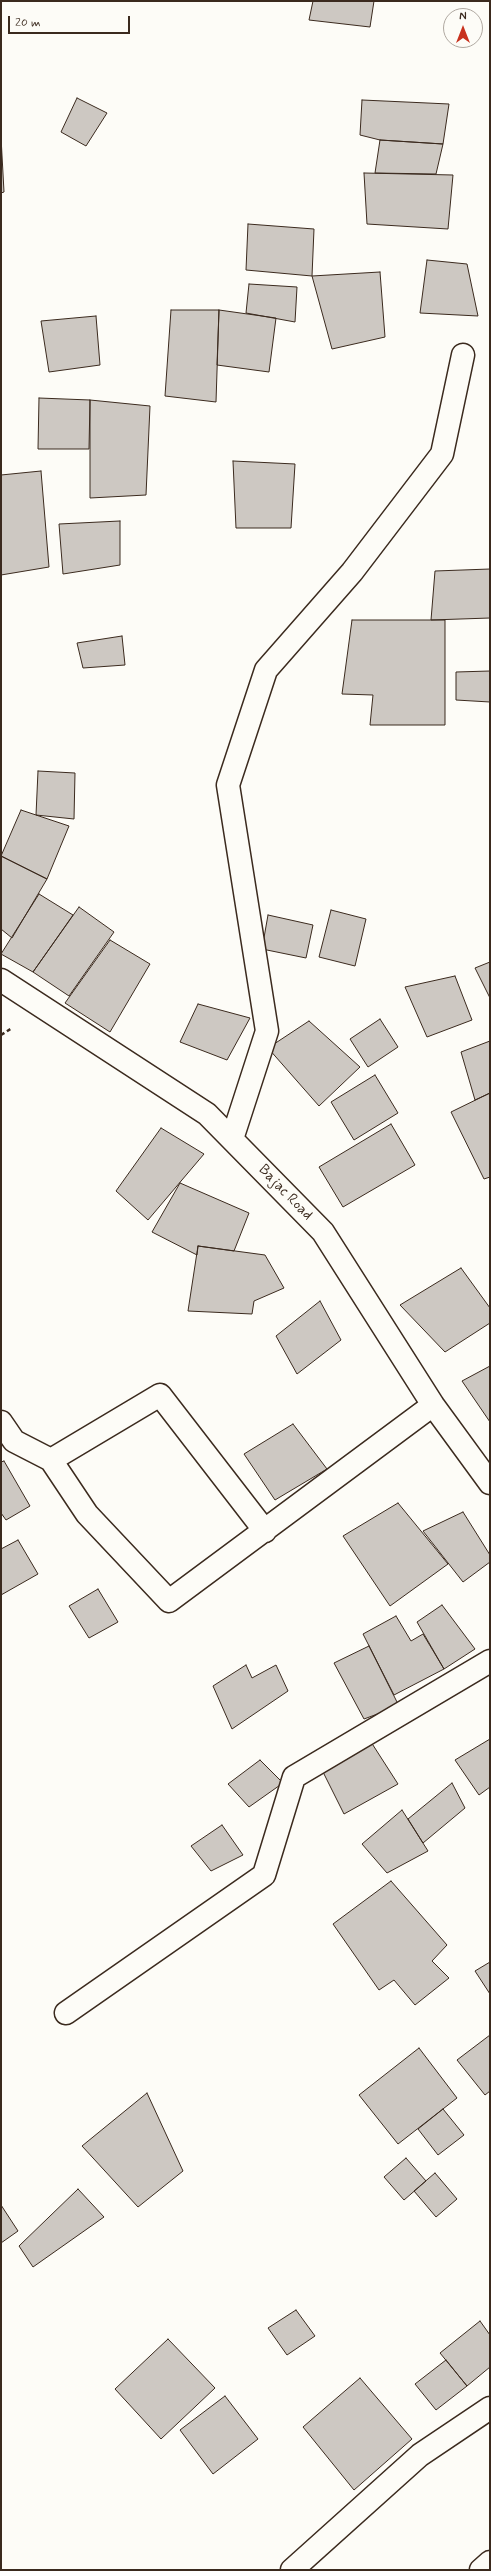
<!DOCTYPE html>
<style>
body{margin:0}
#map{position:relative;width:491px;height:2571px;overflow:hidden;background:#fdfcf7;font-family:Mynerve,sans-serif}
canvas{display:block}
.frame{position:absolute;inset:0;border:2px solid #3b2a1e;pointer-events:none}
.north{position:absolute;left:443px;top:8px;width:40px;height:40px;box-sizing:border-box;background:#fdfcf7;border:1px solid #afa8a0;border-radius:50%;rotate:0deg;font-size:11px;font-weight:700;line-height:16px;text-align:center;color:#3b2a1e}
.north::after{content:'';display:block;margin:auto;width:14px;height:18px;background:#c8321e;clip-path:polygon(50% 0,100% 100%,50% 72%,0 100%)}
.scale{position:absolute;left:8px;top:16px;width:122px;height:18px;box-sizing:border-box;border:2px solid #3b2a1e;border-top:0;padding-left:5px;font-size:12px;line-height:14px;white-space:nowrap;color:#3b2a1e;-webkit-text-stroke:3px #fdfcf7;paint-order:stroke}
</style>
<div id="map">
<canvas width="491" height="2571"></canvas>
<div class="frame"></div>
<div class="north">N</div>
<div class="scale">20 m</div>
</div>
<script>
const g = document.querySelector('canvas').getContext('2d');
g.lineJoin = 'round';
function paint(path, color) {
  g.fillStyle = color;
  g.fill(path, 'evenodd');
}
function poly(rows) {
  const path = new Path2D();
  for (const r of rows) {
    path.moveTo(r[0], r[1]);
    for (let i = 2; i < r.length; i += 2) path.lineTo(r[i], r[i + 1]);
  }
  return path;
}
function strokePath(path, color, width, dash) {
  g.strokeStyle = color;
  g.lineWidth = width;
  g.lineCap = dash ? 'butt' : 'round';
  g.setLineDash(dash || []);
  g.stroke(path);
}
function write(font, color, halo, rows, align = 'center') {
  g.font = font + ' Mynerve,sans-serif';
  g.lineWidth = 3.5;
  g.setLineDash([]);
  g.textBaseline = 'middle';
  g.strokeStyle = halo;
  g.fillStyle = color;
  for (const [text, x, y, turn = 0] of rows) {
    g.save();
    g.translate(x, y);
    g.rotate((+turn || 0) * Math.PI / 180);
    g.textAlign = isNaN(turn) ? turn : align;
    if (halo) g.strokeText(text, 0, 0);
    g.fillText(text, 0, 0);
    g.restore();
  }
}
const building = poly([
 [313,1,374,1,370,27,309,20,313,1],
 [77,98,107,113,86,146,61,132,77,98],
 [362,100,449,104,443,144,380,140,360,135,362,100],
 [1,137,4,192,1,193,1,137],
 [380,140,443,144,436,174,375,173,380,140],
 [364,173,453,175,448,229,367,224,364,173],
 [248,224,314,229,312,276,246,270,248,224],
 [427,260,467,264,478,316,420,313,427,260],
 [380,272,385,337,332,349,312,276,380,272],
 [249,284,297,287,295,322,246,313,249,284],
 [171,310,219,310,216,402,165,396,171,310],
 [219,310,276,318,269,372,217,365,219,310],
 [96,316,100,365,49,372,41,321,96,316],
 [39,398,90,400,89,449,38,449,39,398],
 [90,400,150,406,146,495,90,498,90,400],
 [233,461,295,464,291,528,236,528,233,461],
 [41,471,49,567,1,575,1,475,41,471],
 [120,521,120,565,63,574,59,524,120,521],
 [490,569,490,618,431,620,435,571,490,569],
 [352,620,445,620,445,725,370,725,373,695,342,694,352,620],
 [122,636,125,665,83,668,77,643,122,636],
 [490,671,490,702,456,700,456,672,490,671],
 [38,771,75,773,74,819,36,815,38,771],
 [21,810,69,826,47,879,1,856,21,810],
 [1,856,47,879,12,938,1,929,1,856],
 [39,894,73,915,33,972,1,954,39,894],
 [79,907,114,932,69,996,33,972,79,907],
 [331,910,366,919,355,966,319,957,331,910],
 [268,915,313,925,306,958,262,949,268,915],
 [110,940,150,964,110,1032,65,1003,110,940],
 [490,962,490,998,475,968,490,962],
 [455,976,472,1020,427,1037,405,987,455,976],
 [198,1004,250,1018,227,1060,180,1042,198,1004],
 [380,1019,398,1047,368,1067,350,1039,380,1019],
 [309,1021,360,1067,319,1106,268,1048,309,1021],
 [490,1041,490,1093,475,1100,461,1052,490,1041],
 [375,1075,398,1113,354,1140,331,1102,375,1075],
 [490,1093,490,1177,484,1179,451,1112,490,1093],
 [391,1124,415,1165,343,1207,319,1167,391,1124],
 [161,1128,204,1154,148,1220,116,1191,161,1128],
 [180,1183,249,1213,234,1251,198,1246,197,1255,152,1232,180,1183],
 [198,1246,265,1255,284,1288,254,1301,252,1314,188,1311,198,1246],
 [461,1268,490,1308,490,1323,445,1352,400,1305,461,1268],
 [320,1301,341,1340,297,1374,276,1336,320,1301],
 [490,1366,490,1422,462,1381,490,1366],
 [293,1424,327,1469,275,1500,244,1454,293,1424],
 [4,1461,30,1506,6,1520,1,1513,1,1462,4,1461],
 [398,1503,448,1564,390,1606,343,1536,398,1503],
 [463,1512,490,1555,490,1562,463,1582,423,1531,463,1512],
 [18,1540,38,1574,1,1595,1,1549,18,1540],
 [98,1589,118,1622,89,1638,69,1606,98,1589],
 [442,1605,475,1649,444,1669,417,1622,442,1605],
 [396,1616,411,1641,423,1634,444,1669,394,1695,363,1634,396,1616],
 [369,1646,399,1706,364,1719,334,1663,369,1646],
 [246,1665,252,1678,276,1665,288,1691,232,1729,213,1686,246,1665],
 [490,1739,490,1787,479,1795,455,1760,490,1739],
 [371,1742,398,1784,344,1814,321,1768,371,1742],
 [260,1760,283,1783,249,1807,228,1784,260,1760],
 [452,1783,465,1808,423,1843,408,1819,452,1783],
 [402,1810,428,1851,387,1873,362,1844,402,1810],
 [222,1825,243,1855,211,1871,191,1846,222,1825],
 [391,1881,447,1945,432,1961,449,1978,415,2005,394,1980,379,1990,333,1924,391,1881],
 [490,1962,490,1994,475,1971,490,1962],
 [490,2035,490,2091,485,2095,457,2060,490,2035],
 [419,2048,457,2098,398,2144,359,2095,419,2048],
 [147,2093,183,2171,138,2207,82,2146,147,2093],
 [443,2109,464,2135,438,2155,418,2129,443,2109],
 [406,2158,426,2181,404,2200,384,2177,406,2158],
 [435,2173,457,2199,436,2217,414,2191,435,2173],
 [78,2189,104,2217,33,2267,19,2246,78,2189],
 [1,2205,18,2231,1,2243,1,2205],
 [296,2310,315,2336,287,2355,268,2328,296,2310],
 [480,2321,490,2335,490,2367,467,2386,440,2353,480,2321],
 [168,2339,215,2388,161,2439,115,2389,168,2339],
 [446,2360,467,2386,436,2410,415,2384,446,2360],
 [360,2378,412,2439,354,2490,303,2427,360,2378],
 [225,2396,258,2439,213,2474,180,2430,225,2396]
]);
const path = poly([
 [1,1035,12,1028]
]);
const minor = poly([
 [1,980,207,1114,323,1232,433,1405,490,1483],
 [232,1139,267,1031,228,785,266,670,352,572,442,454,463,355],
 [1,1422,14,1441,51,1460,87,1514,169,1601,433,1405],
 [51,1460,160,1395,265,1531],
 [66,2013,264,1875,294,1777,490,1661],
 [292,2570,420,2455,490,2408],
 [481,2570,490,2562]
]);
const streetNames = [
 ["Bajac Road",285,1193,46]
];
paint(building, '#cdc8c2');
strokePath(building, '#3b2a1e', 1);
strokePath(minor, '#3b2a1e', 25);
strokePath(path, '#3b2a1e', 2.5, [4, 3]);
strokePath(minor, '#fdfcf7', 22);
write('15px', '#3b2a1e', '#fdfcf7', streetNames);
</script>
